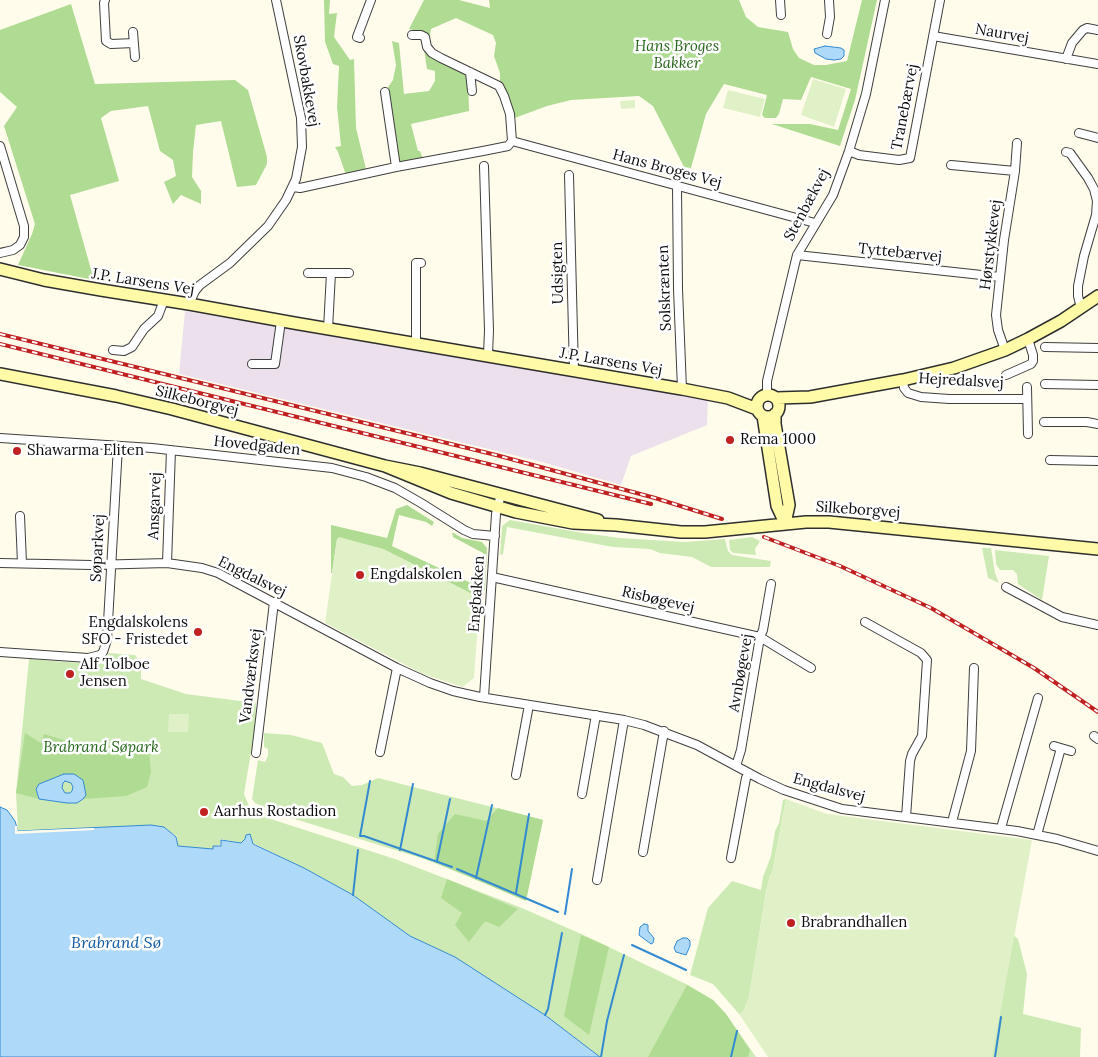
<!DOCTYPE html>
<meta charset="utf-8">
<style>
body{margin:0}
canvas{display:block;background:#fffcec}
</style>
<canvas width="1098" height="1057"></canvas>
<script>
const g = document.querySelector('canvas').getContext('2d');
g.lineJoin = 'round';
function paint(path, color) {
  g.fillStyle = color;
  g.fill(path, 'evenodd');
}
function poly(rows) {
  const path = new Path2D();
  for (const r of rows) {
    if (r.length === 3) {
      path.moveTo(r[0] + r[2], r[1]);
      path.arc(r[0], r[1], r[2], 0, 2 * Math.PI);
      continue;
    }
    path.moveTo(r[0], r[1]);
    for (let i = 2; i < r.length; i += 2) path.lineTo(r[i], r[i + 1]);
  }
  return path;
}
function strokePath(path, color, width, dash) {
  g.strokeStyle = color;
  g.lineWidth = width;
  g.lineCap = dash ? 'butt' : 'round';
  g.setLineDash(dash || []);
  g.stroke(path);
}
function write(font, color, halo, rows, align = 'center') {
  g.font = font + ' Lora,serif';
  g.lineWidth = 5;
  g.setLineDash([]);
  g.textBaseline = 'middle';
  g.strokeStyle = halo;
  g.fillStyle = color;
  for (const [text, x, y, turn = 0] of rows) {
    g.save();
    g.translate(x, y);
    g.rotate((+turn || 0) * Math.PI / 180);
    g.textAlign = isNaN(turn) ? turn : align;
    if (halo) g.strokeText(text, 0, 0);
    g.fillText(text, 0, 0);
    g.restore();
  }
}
const industrial = poly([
 [185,311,708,399,707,425,631,456,621,485,542,462,179,374]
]);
const green = poly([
 [510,520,583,533,620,538,685,542,725,539,728,551,732,555,771,561,770,567,711,567,692,557,660,553,650,549,613,547,507,527,503,554,500,555,502,526],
 [752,537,760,541,755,549,756,555,733,553,730,550,729,540],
 [982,548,991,548,995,573,999,583,988,578],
 [995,550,1049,556,1042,600,1018,584,1017,574,1013,570,1000,570,996,564],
 [109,653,135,655,141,663,141,679,186,694,256,703,255,728,244,794,252,813,395,859,522,908,588,937,688,985,713,1000,726,1014,756,1057,600,1057,545,1015,455,957,410,936,353,895,304,868,245,839,241,843,221,839,220,845,214,846,213,849,178,846,177,837,164,827,151,825,18,831,16,793,29,659,91,664,106,659],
 [264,733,291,735,322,743,334,774,343,777,352,786,362,785,378,778,543,820,526,899,424,859,282,815,255,803,252,799,258,760,265,762,268,756,268,749,264,747],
 [786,799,772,873,770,875,766,892,749,997,743,1012,739,1014,713,984,690,975,708,908,732,881,761,890,763,877,771,856,775,831,779,823,783,800],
 [1011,933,1018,939,1027,974,1023,1014,1081,1028,1080,1057,990,1057]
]);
const forest = poly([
 [324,0,330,0,329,14,337,13,334,37,350,60,354,59,356,128,366,169,346,175,338,152,335,147,341,146,337,107,339,66,333,64,325,42],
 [424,0,459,0,490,8,489,0,739,0,746,17,758,27,788,32,793,49,799,58,814,65,826,65,847,61,862,0,877,0,855,100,840,146,772,124,810,124,838,130,851,89,811,77,801,100,783,99,779,114,776,118,765,118,762,115,767,95,724,84,706,114,691,168,684,167,653,106,639,96,571,100,547,106,512,119,500,84,500,73,494,56,496,43,493,35,456,18,431,29,429,43,423,32,409,29],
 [71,4,95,84,235,80,248,90,267,157,267,164,256,185,237,187,221,121,196,125,193,152,192,177,201,191,201,204,181,195,173,204,164,182,176,176,173,160,160,151,148,106,111,111,101,118,119,181,70,195,94,280,18,265,32,234,35,224,4,126,17,107,0,92,0,30],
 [392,41,399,43,404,94,429,91,435,81,435,71,427,69,424,49,468,73,469,111,411,124,418,151,420,151,423,159,402,162,397,159,388,87,393,80,396,65],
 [407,505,434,522,432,526,426,522,399,515,392,546,471,583,480,578,483,553,453,537,452,532,462,538,482,542,487,548,485,590,474,595,383,549,337,539,332,573,331,573,331,525,387,538,396,509],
 [25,733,41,743,44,734,77,744,94,743,111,747,149,751,151,772,147,787,126,796,83,799,86,794,83,780,74,774,37,796,39,799,16,793],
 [498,808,543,820,526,901,434,862,438,834,455,814,486,821],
 [447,879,518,909,499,927,485,921,469,942,455,925,462,913,441,898],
 [581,935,609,947,589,1035,564,1016],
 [687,985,713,1000,726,1014,750,1050,748,1057,648,1057]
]);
const pitch = poly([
 [813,79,846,89,834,127,801,115],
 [728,90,765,99,760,117,723,108],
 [635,100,635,108,621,109,620,101],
 [339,537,383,549,474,595,480,593,474,678,463,687,423,674,325,623,337,539],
 [169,714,189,714,188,732,168,732],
 [786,799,827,814,1032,840,992,1057,768,1057,739,1014,743,1012,749,997,766,892,770,875,772,873]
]);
const water = poly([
 [825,46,841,48,844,50,844,56,841,59,834,60,826,59,815,53,814,49,825,46],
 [64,774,74,774,83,780,86,795,83,799,77,803,67,803,39,799,36,789,39,784,64,774],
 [65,781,71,783,73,787,72,791,70,793,65,793,62,788,63,783,65,781],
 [0,807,7,810,15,821,18,831,151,825,164,827,176,837,178,846,213,849,213,846,221,846,221,840,241,843,245,839,246,835,250,834,253,844,304,868,353,895,410,936,455,957,545,1015,600,1057,0,1057,0,807],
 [644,924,648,925,648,931,654,938,653,943,651,944,639,935,640,927,644,924],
 [683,938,687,938,690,941,690,946,686,955,676,952,674,948,677,941,683,938]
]);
const pier = poly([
 [15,826,17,826,18,831,94,828,94,830,15,834]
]);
const stream = poly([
 [370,781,360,836,364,836,452,867],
 [400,850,413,784],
 [437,861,450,799],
 [457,869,558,912],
 [476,878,492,805],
 [516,893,529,814],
 [353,895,358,850],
 [565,914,572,869],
 [632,945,686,970],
 [545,1015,548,1009,562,933],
 [601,1057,607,1021,624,955],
 [731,1057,737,1031],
 [995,1057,1001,1017]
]);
const street = poly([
 [105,0,104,3,106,41,111,44,134,43],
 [780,0,781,15],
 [133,32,135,57],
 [827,34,830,17,829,0],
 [412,35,421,35,425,37,427,47,432,53,441,58,499,86,504,96,510,114,512,141],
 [933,36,1098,64],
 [360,38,357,37,371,0],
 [1066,59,1072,43,1083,30,1087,28,1098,30],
 [470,72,472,91],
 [385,92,396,167],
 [1079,133,1098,138],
 [512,141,815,223],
 [0,146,24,226,24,237,20,245,13,250,0,253],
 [849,151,859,155,899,160,910,158,940,0],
 [1066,152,1070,153,1088,178,1094,189,1097,201,1096,215,1084,256,1078,286,1078,296,1081,308],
 [951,165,1015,171],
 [484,166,489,330,488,355],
 [569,175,574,371],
 [677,186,678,289,682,389],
 [293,187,300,188,396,167,483,151,508,146,512,141],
 [797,255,1000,277],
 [308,273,349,273],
 [189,304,195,291,200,285,230,263,268,226,286,200,296,179,302,147,301,118,276,0],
 [328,329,331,273],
 [416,344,416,263,421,263],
 [1045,347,1098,348],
 [113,350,124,351,132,347,144,329,158,316,164,300],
 [1005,350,998,330,996,315,1004,240,1015,171,1017,143],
 [252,364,275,364,281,321],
 [1006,375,1031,364,1033,361,1033,355,1028,339],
 [903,380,904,388,908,393,921,397,949,399,1027,399],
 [1045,384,1098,385],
 [1027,387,1028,434],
 [767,395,767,381,797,255,833,195,849,151,866,94,885,0],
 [1044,422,1087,422,1098,424],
 [0,438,152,448,332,468,366,477,395,488,421,503,464,530,473,534,495,536],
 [1050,460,1098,461],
 [20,516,22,563],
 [0,563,91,565,167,563,202,568,218,573,397,668,430,683,453,691,480,697,624,720,644,725,697,745,760,779,784,790,842,809,1017,831,1057,839,1098,851],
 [167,563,171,450],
 [492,577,760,637,811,668],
 [1006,587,1062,617,1098,625],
 [865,622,921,653,927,660,922,736,912,754,910,761,906,817],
 [0,652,88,658,100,655,103,652,107,640,118,446],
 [484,697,496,514,501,494],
 [1094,736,1098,739],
 [1054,746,1071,751],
 [380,752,397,668],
 [256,753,274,602],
 [736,766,741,750,760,637,763,630,771,584],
 [516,775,529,705],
 [582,794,596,715],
 [952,822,971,751,974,668],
 [1001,828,1038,698],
 [1037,835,1061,748],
 [643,852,664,731],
 [731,858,746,778,749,773],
 [597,880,624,720]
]);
const secondary = poly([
 [0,269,44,280,101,290,189,304,294,323,682,389,728,398,757,409],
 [0,374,116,396,172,409,385,466,420,473,598,520],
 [768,406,11],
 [776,398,810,397,903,380,954,368,1005,350,1028,339,1061,321,1098,296],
 [775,414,775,424,789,505,785,523],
 [763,416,777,506,785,523],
 [385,466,451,493,516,512,573,523,616,525,681,532,705,532,806,522,829,522,1098,549]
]);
const rail = poly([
 [0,334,496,455,655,498,722,519],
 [0,344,651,504],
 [764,537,840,566,931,608,1034,668,1098,712]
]);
const markers = [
 [730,440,5,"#c02120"],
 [17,451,5,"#c02120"],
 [360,575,5,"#c02120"],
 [198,632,5,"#c02120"],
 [70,674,5,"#c02120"],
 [204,812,5,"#c02120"],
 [791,923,5,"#c02120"]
];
const streetNames = [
 ["Naurvej",1002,34,10],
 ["Skovbakkevej",306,81,80],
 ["Tranebærvej",905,107,-79],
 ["Hans Broges Vej",667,169,15],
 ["Stenbækvej",807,205,-62],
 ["Hørstykkevej",991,245,-83],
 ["Tyttebærvej",900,253,6],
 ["Udsigten",558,273,-91],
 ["J.P. Larsens Vej",143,282,9],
 ["Solskrænten",665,288,-92],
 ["J.P. Larsens Vej",611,362,10],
 ["Hejredalsvej",961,381,3],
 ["Silkeborgvej",197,401,14],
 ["Hovedgaden",257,446,6],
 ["Ansgarvej",155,506,-88],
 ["Silkeborgvej",858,510,4],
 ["Søparkvej",98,548,-87],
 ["Engdalsvej",252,577,26],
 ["Engbakken",477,594,-86],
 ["Risbøgevej",658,600,13],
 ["Avnbøgevej",741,673,-80],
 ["Vandværksvej",251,676,-83],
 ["Engdalsvej",829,788,15]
];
const parkNames = [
 ["Hans Broges",677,47],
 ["Bakker",677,64],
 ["Brabrand Søpark",101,748]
];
const poiNames = [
 ["Rema 1000",740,440],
 ["Shawarma Eliten",27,451],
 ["Engdalskolen",370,575],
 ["Engdalskolens",188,623,"right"],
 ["SFO - Fristedet",188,640,"right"],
 ["Alf Tolboe",80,665],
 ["Jensen",80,682],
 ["Aarhus Rostadion",214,812],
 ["Brabrandhallen",801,923]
];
const waterNames = [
 ["Brabrand Sø",116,943]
];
paint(industrial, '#ebe0ec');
paint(green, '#cdeab4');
paint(forest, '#b0db93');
paint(pitch, '#e0f1c7');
paint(water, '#afd9f8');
strokePath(water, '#338ad1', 1);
paint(pier, '#fffcec');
strokePath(stream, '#338ad1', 2);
strokePath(street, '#3f3f3f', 10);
strokePath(secondary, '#2e2e2e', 14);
strokePath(street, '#fff', 8);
strokePath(secondary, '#fffaa7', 11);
strokePath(rail, '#c02120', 4);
strokePath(rail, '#fff', 2, [5.5]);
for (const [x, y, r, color] of markers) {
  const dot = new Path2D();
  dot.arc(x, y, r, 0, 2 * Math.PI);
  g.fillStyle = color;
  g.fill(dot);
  strokePath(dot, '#fff', 2);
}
write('15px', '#0c0c0c', '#fff', streetNames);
write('italic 15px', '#26661b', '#fff', parkNames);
write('15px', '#0c0c0c', '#fff', poiNames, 'left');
write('italic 16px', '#125ba1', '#fff', waterNames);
</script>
